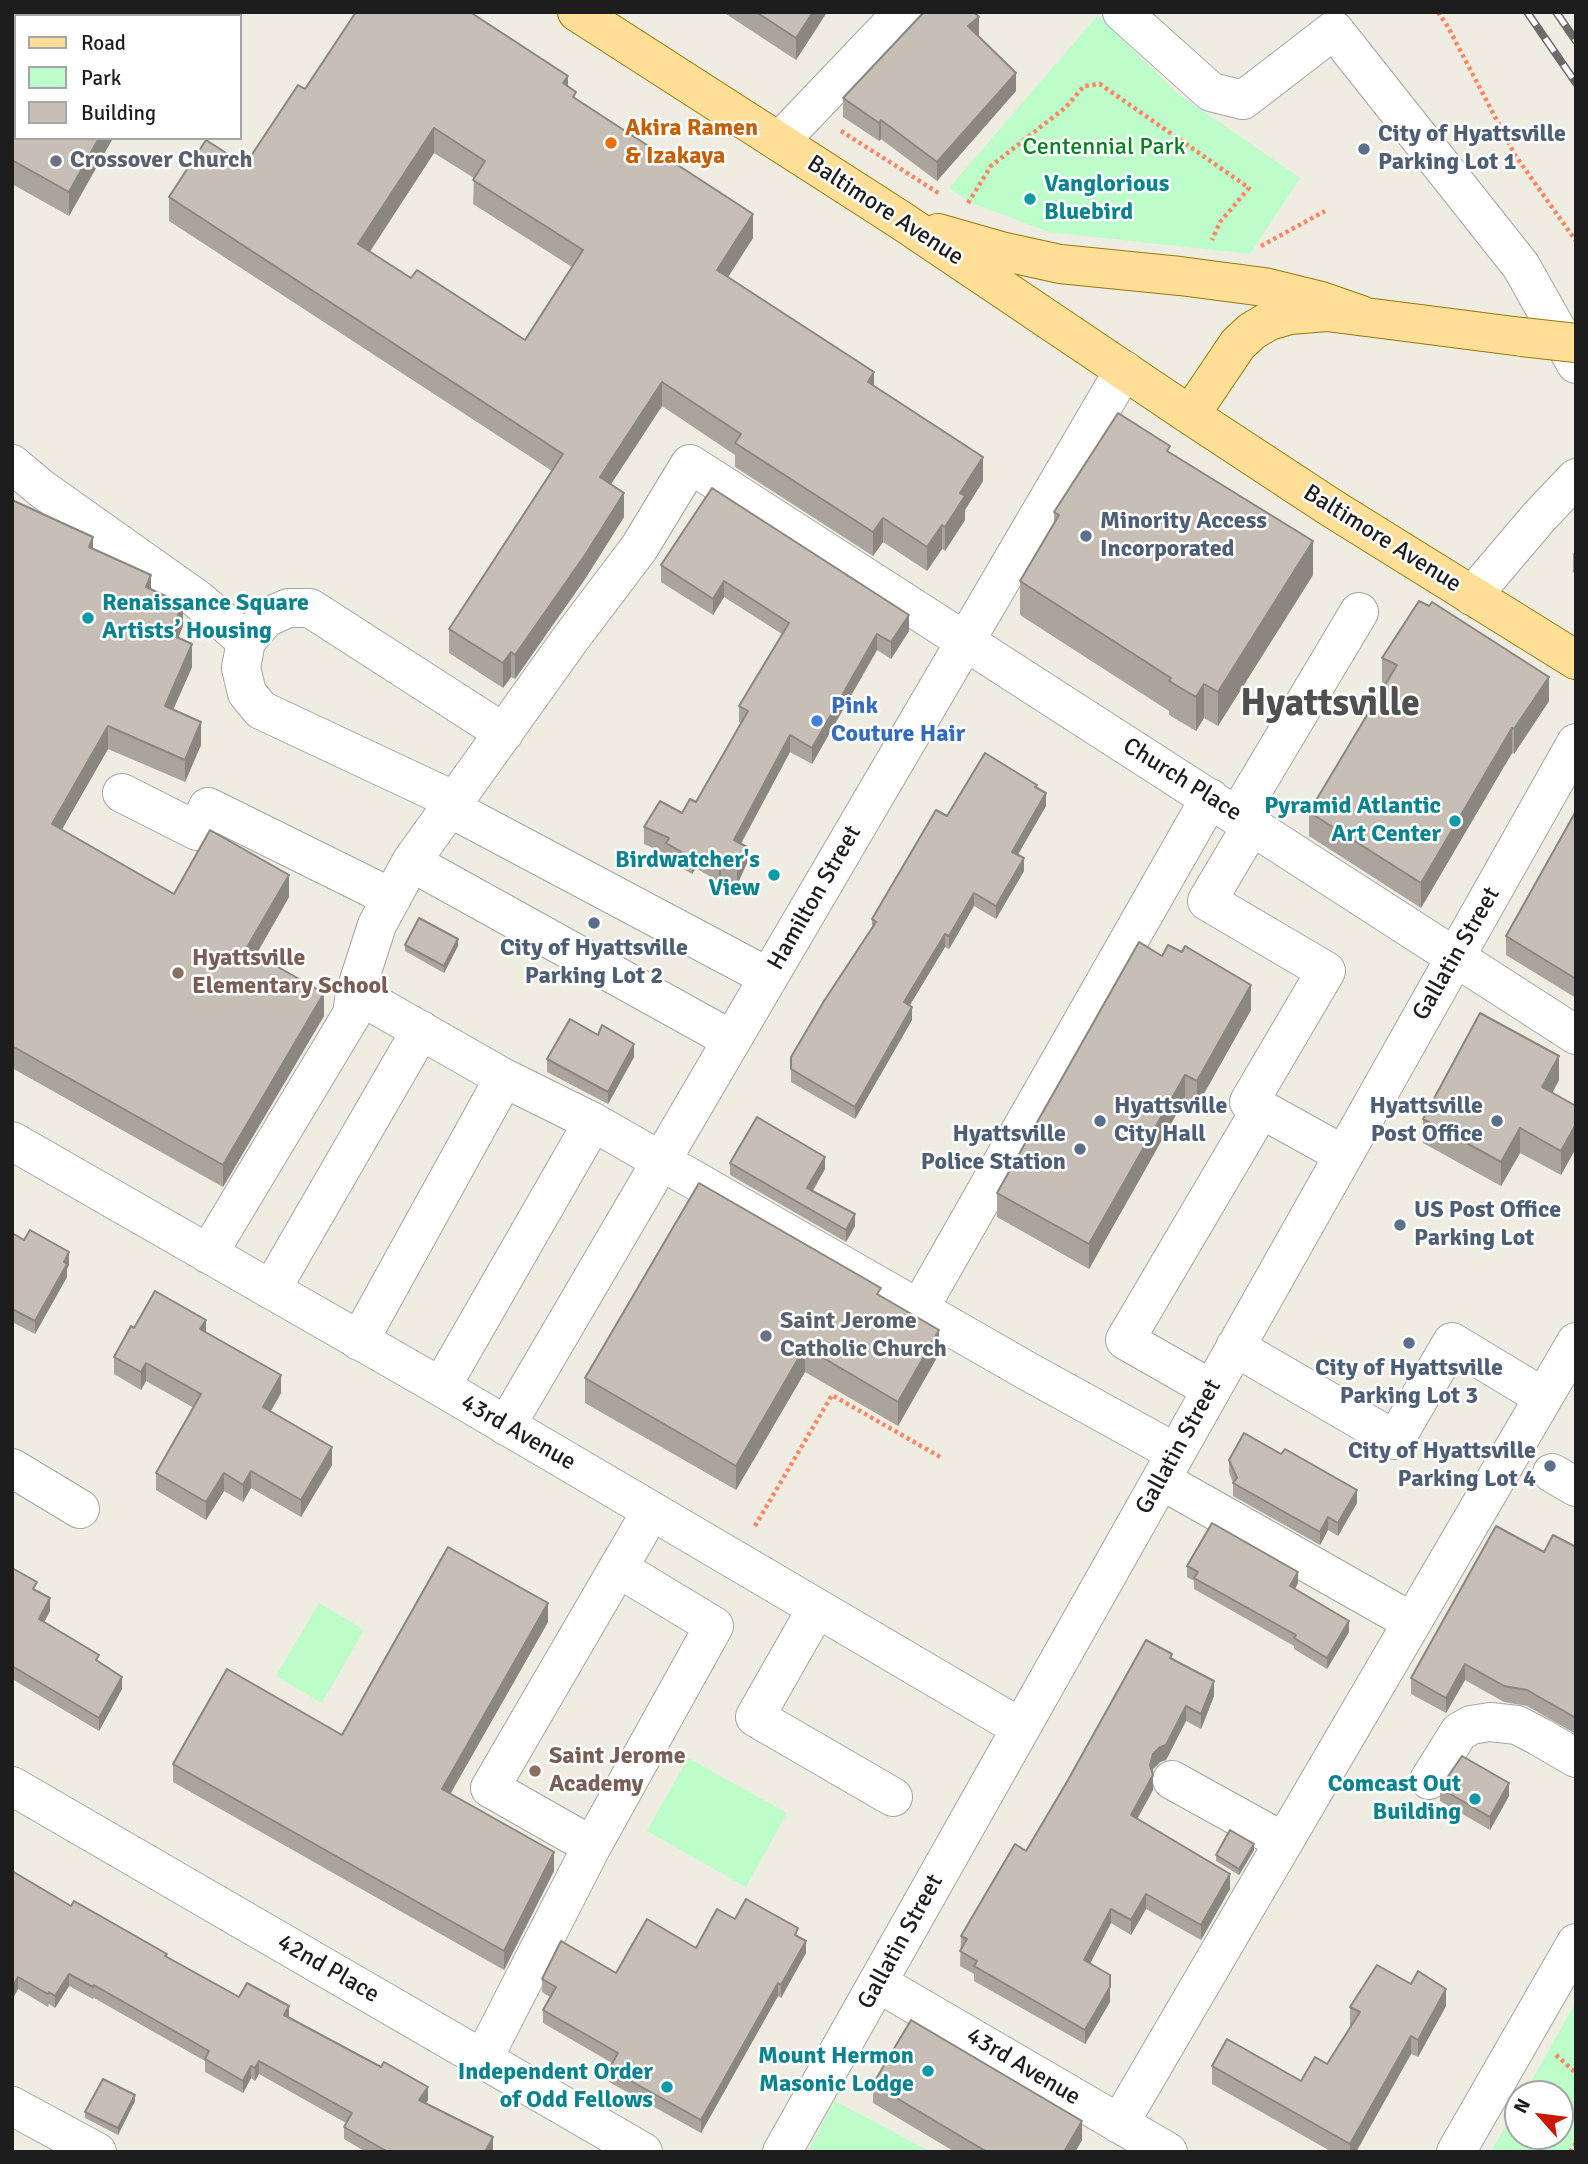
<!DOCTYPE html>
<meta charset="utf-8">
<style>
body{margin:0}
#map{position:relative;width:1588px;height:2164px;overflow:hidden;background:#efece2;font-family:Signika,sans-serif}
canvas{display:block}
.frame{position:absolute;inset:0;border:14px solid #1d1d1d;pointer-events:none}
.legend{position:absolute;left:14px;top:14px;width:228px;height:126px;box-sizing:border-box;background:#fff;border:2px solid #a5a5a5;margin:0;padding:9px 12px;list-style:none;font-size:21px;color:#1d1d1d}
.legend li{display:flex;align-items:center;gap:14px;height:35px}
.legend b{width:35px;border:2px solid #a5a5a5}
.north{position:absolute;left:1504px;top:2080px;width:70px;height:70px;box-sizing:border-box;background:#fff;border:2px solid #a5a5a5;border-radius:50%;rotate:298deg;font-size:19px;font-weight:700;line-height:28px;text-align:center;color:#1d1d1d}
.north::after{content:'';display:block;margin:auto;width:24px;height:32px;background:#cb1800;clip-path:polygon(50% 0,100% 100%,50% 72%,0 100%)}
</style>
<div id="map">
<canvas width="1588" height="2164"></canvas>
<div class="frame"></div>
<ul class="legend">
<li><b style="height:9px;background:#ffdf98"></b>Road</li>
<li><b style="height:19px;background:#bcfdc9"></b>Park</li>
<li><b style="height:19px;background:#c7bfb5"></b>Building</li>
</ul>
<div class="north">N</div>
</div>
<script>
const g = document.querySelector('canvas').getContext('2d');
g.lineJoin = 'round';
function paint(path, color) {
  g.fillStyle = color;
  g.fill(path, 'evenodd');
}
function poly(rows) {
  const path = new Path2D();
  for (const r of rows) {
    path.moveTo(r[0], r[1]);
    for (let i = 2; i < r.length; i += 2) path.lineTo(r[i], r[i + 1]);
  }
  return path;
}
function strokePath(path, color, width, dash) {
  g.strokeStyle = color;
  g.lineWidth = width;
  g.lineCap = dash ? 'butt' : 'round';
  g.setLineDash(dash || []);
  g.stroke(path);
}
function write(font, color, halo, rows, align = 'center') {
  g.font = font + ' Signika,sans-serif';
  g.lineWidth = 5;
  g.setLineDash([]);
  g.textBaseline = 'middle';
  g.strokeStyle = halo;
  g.fillStyle = color;
  for (const [text, x, y, turn = 0] of rows) {
    g.save();
    g.translate(x, y);
    g.rotate((+turn || 0) * Math.PI / 180);
    g.textAlign = isNaN(turn) ? turn : align;
    if (halo) g.strokeText(text, 0, 0);
    g.fillText(text, 0, 0);
    g.restore();
  }
}
const park = poly([
 [1098,15,1177,93,1300,178,1250,254,1049,232,969,202,949,188],
 [319,1603,364,1630,322,1703,276,1676],
 [688,1758,787,1813,746,1887,647,1831],
 [1576,2002,1576,2152,1491,2152,1518,2104,1518,2136,1560,2136,1560,2094,1524,2094],
 [835,2101,931,2152,807,2152]
]);
const path = poly([
 [1438,12,1448,27,1515,155,1576,241],
 [841,131,940,194],
 [968,203,991,166,1066,107,1084,86,1100,84,1249,188,1220,222,1212,240],
 [1261,246,1325,211],
 [755,1526,832,1395,942,1458],
 [1556,2055,1576,2073],
 [1570,2152,1576,2143]
]);
const minor = poly([
 [1122,12,1211,92,1243,100,1334,30,1521,266,1576,364],
 [779,142,903,12],
 [12,464,42,489,197,599,246,641,266,618,288,608,310,608,504,733],
 [1472,596,1539,517,1576,478],
 [246,641,241,668,247,693,261,710,455,801],
 [122,793,197,831,208,807,392,898],
 [450,808,768,977],
 [1238,815,1359,612],
 [411,862,732,1040],
 [355,993,504,1078,593,1122,1029,1372,1176,1453],
 [1261,1109,1344,1155],
 [12,1141,441,1387,1021,1728],
 [208,1254,352,1014,355,993,377,925,411,862,571,638,639,548,690,464,1576,1035],
 [271,1290,421,1030],
 [919,1309,1210,798],
 [359,1341,504,1078],
 [1235,1347,1395,1440,1452,1342,1543,1397],
 [441,1387,593,1122],
 [1211,1389,1125,1340,1261,1109,1249,1102,1326,971,1207,901,1252,825],
 [506,1426,1124,370],
 [12,1468,80,1509],
 [1552,1473,1576,1487],
 [1161,1480,1412,1622],
 [618,1568,714,1626,592,1846,490,1788,618,1568,634,1541,651,1511],
 [817,1608,755,1717,893,1797],
 [1172,1780,1284,1842],
 [1429,1780,1459,1732,1471,1725,1490,1722,1517,1725,1540,1737,1576,1758],
 [12,1786,643,2152],
 [878,1983,1168,2152],
 [483,2059,592,1846],
 [12,2106,97,2152],
 [1119,2124,1576,1342],
 [782,2152,1576,743],
 [1456,2152,1576,1943]
]);
const major = poly([
 [577,12,902,221,1190,415,1330,507,1576,660],
 [938,233,1001,251,1060,264,1180,276,1264,287,1321,301,1361,315],
 [1190,415,1238,344,1252,331,1269,321,1290,315,1327,312,1522,337]
]);
const rail = poly([
 [1527,12,1576,83],
 [1556,12,1576,41]
]);
const majorBridge = poly([
 [1522,337,1576,343]
]);
const wall = poly([
 [723,12,827,12,796,60],
 [979,36,1016,91,937,181,881,139,879,141,843,117,843,98],
 [12,58,16,138,113,138,69,216,12,184],
 [568,86,576,99,753,238,728,277,874,386,983,481,965,510,965,520,945,551,942,549,927,571,883,542,873,556,735,467,735,455,662,406,611,484,624,517,585,579,515,679,511,677,503,688,449,653,449,629,552,471,169,221,169,197,245,165,305,89],
 [434,153,474,178,473,204,572,267,525,340,411,278,370,252],
 [1170,453,1313,575,1218,726,1204,718,1196,731,1169,715,1169,711,1020,615,1020,581,1054,524,1054,512],
 [712,488,909,631,891,659,877,650,812,764,790,752,741,844,747,863,737,885,721,878,719,882,696,868,692,874,666,859,666,854,644,844,644,827,682,813,696,802,741,723,739,722,739,706,782,634,724,597,713,615,661,582,661,565],
 [12,500,93,549,151,589,183,626,178,638,192,667,173,710,201,745,185,782,108,749,61,830,174,894,289,897,256,955,324,1016,223,1187,12,1068],
 [1576,551,1576,575,1573,572,1573,553],
 [1382,658,1549,701,1514,754,1512,753,1421,908,1309,836,1309,812,1385,684,1382,682],
 [1037,788,1046,806,1017,855,1024,871,996,919,974,906,949,949,945,947,909,1006,912,1020,855,1119,791,1082,791,1057,872,928,872,919,947,816],
 [1576,811,1576,998,1506,955,1506,936],
 [405,945,458,946,444,973,405,951],
 [1162,956,1251,1010,1197,1106,1185,1099,1089,1269,997,1217,997,1193],
 [634,1057,608,1104,547,1072,547,1059],
 [1559,1080,1552,1093,1576,1106,1576,1148,1561,1175,1520,1153,1501,1186,1423,1143,1423,1119],
 [730,1163,825,1169,812,1191,855,1226,846,1242,730,1175],
 [12,1233,69,1265,67,1269,67,1277,35,1334,12,1322],
 [881,1296,939,1354,898,1426,805,1372,736,1490,585,1403,585,1378],
 [134,1328,206,1332,281,1393,271,1411,332,1465,301,1517,251,1488,243,1502,224,1491,206,1520,156,1490,156,1473,194,1408,146,1381,141,1390,114,1374,114,1357],
 [1281,1454,1357,1503,1338,1536,1328,1530,1320,1545,1233,1496,1233,1483,1229,1472,1229,1460],
 [1576,1547,1576,1734,1527,1706,1504,1702,1465,1680,1446,1713,1411,1694,1411,1678,1544,1552],
 [1187,1566,1298,1583,1295,1589,1349,1632,1327,1669,1294,1649,1294,1646,1194,1589,1194,1581,1187,1577],
 [12,1568,37,1591,50,1611,44,1622,99,1662,122,1689,99,1731,12,1679],
 [548,1622,451,1793,554,1871,504,1970,173,1782,173,1764,342,1735],
 [1172,1659,1214,1696,1201,1729,1186,1721,1166,1760,1160,1762,1153,1769,1152,1773,1153,1790,1137,1819,1230,1889,1201,1940,1146,1909,1131,1935,1111,1923,1090,1964,1110,2002,1085,2044,974,1981,974,1974,960,1966,961,1936],
 [1440,1788,1509,1796,1490,1830,1440,1801],
 [1254,1850,1239,1875,1216,1861,1216,1855],
 [12,1871,71,1906,167,1957,239,1997,289,2018,428,2100,425,2103,493,2150,492,2152,366,2152,344,2139,344,2127,346,2123,259,2074,255,2081,251,2078,243,2093,205,2072,205,2061,94,1998,93,1999,69,1986,55,2008,49,2004,48,2007,18,1989,12,2000],
 [735,1919,798,1937,806,1953,781,1998,778,1996,701,2133,609,2082,609,2069,612,2063,543,2023,543,2010,550,1997,542,1992,542,1979,616,1973,696,1948],
 [1446,2006,1418,2057,1411,2054,1356,2152,1332,2152,1212,2084,1212,2066,1301,2081,1327,2064,1352,2025,1350,2025,1350,2007],
 [873,2084,1082,2140,1075,2152,955,2152,873,2103],
 [135,2101,118,2135,85,2118,85,2112]
]);
const shadedWall = poly([
 [169,12,183,12,181,16,167,16],
 [813,12,827,12,796,60,796,38],
 [979,17,979,36,968,26],
 [1016,73,1016,91,937,181,937,162],
 [568,76,568,100,563,83],
 [881,120,881,139,879,141,879,123],
 [434,128,434,153,358,269,358,244],
 [99,138,113,138,69,216,69,192],
 [753,214,753,238,717,294,717,270],
 [874,372,874,396,868,382],
 [662,382,662,406,600,501,600,477],
 [983,457,983,481,965,510,965,520,945,551,945,527,960,493],
 [624,493,624,517,585,579,515,679,515,655],
 [883,518,883,542,873,556,873,532],
 [942,525,942,549,927,571,927,547],
 [93,537,93,559,89,547],
 [1313,541,1313,575,1218,726,1218,692],
 [151,575,151,598,146,587],
 [724,581,724,597,713,615,713,599],
 [183,604,183,626,170,657,170,634],
 [909,615,909,631,891,659,891,642],
 [877,634,877,650,812,764,812,748],
 [192,644,192,667,165,728,165,706],
 [511,652,511,677,503,688,503,663],
 [1549,677,1549,701,1514,754,1514,729],
 [1204,684,1204,718,1196,731,1196,697],
 [201,722,201,745,185,782,185,760],
 [108,726,108,749,52,847,52,824],
 [1512,728,1512,753,1421,908,1421,883],
 [790,735,790,752,734,856,734,840],
 [1046,793,1046,806,1012,865,1012,852],
 [747,847,747,863,737,885,737,868],
 [696,852,696,868,692,874,692,858],
 [1024,858,1024,871,996,919,996,906],
 [721,861,721,878,719,882,719,865],
 [289,875,289,897,246,972,246,949],
 [974,893,974,906,949,949,949,936],
 [945,934,945,947,904,1015,904,1002],
 [458,939,458,946,444,973,444,966],
 [1251,985,1251,1010,1197,1106,1197,1081],
 [324,993,324,1016,223,1187,223,1165],
 [912,1007,912,1020,855,1119,855,1107],
 [634,1044,634,1057,608,1104,608,1092],
 [1559,1056,1559,1080,1542,1112,1542,1087],
 [1185,1075,1185,1099,1089,1269,1089,1244],
 [1576,1124,1576,1148,1561,1175,1561,1151],
 [1520,1128,1520,1153,1501,1186,1501,1162],
 [825,1157,825,1169,807,1201,807,1188],
 [855,1214,855,1226,846,1242,846,1230],
 [69,1252,69,1265,67,1269,67,1277,35,1334,35,1321,64,1262],
 [206,1320,206,1337,200,1329],
 [939,1330,939,1354,898,1426,898,1402],
 [805,1347,805,1372,736,1490,736,1466],
 [146,1363,146,1381,141,1390,141,1372],
 [281,1375,281,1393,263,1424,263,1407],
 [332,1447,332,1465,301,1517,301,1500],
 [251,1471,251,1488,243,1502,243,1485],
 [224,1473,224,1491,206,1520,206,1502],
 [1357,1490,1357,1503,1338,1536,1338,1523],
 [1328,1517,1328,1530,1320,1545,1320,1532],
 [1298,1572,1298,1583,1290,1598,1290,1586],
 [50,1598,50,1611,39,1632,39,1619],
 [548,1603,548,1622,442,1808,442,1789],
 [1349,1621,1349,1632,1327,1669,1327,1658],
 [1465,1664,1465,1680,1446,1713,1446,1698],
 [122,1677,122,1689,99,1731,99,1718],
 [1214,1681,1214,1696,1201,1729,1201,1714],
 [1186,1706,1186,1721,1166,1760,1160,1762,1153,1769,1150,1780,1150,1765,1153,1754],
 [1153,1775,1153,1790,1131,1830,1131,1815],
 [1509,1783,1509,1796,1490,1830,1490,1817],
 [1254,1844,1254,1850,1239,1875,1239,1869],
 [554,1852,554,1871,504,1970,504,1951],
 [1230,1874,1230,1889,1201,1940,1201,1925],
 [1146,1894,1146,1909,1131,1935,1131,1920],
 [1111,1909,1111,1923,1084,1975,1084,1960],
 [806,1941,806,1953,781,1998,781,1985],
 [69,1974,69,1986,55,2008,55,1996],
 [18,1977,18,1989,12,2000,12,1988],
 [778,1983,778,1996,701,2133,701,2120],
 [1110,1987,1110,2002,1085,2044,1085,2030],
 [1446,1989,1446,2006,1418,2057,1418,2040],
 [289,2006,289,2018,284,2015],
 [1411,2036,1411,2054,1356,2152,1350,2152,1350,2144],
 [259,2061,259,2074,255,2081,255,2068],
 [251,2066,251,2078,243,2093,243,2081],
 [428,2087,428,2100,419,2113,419,2100],
 [135,2095,135,2101,118,2135,118,2128],
 [1082,2121,1082,2140,1075,2152,1064,2152],
 [493,2137,493,2150,492,2152,485,2152]
]);
const building = poly([
 [38,12,169,12,167,16,36,16,38,12],
 [356,12,470,12,568,76,563,83,576,92,573,97,753,214,717,270,874,372,868,382,983,457,960,493,965,496,945,527,942,525,927,547,883,518,873,532,735,443,741,434,662,382,600,477,624,493,585,555,515,655,511,652,503,663,449,629,563,454,169,197,206,140,245,165,298,85,305,89,356,12],
 [434,128,485,161,473,180,583,250,525,340,417,270,411,278,358,244,434,128],
 [756,12,813,12,796,38,756,12],
 [924,12,974,12,979,17,968,26,1016,73,937,162,881,120,879,123,843,98,924,12],
 [16,51,16,138,99,138,69,192,12,160,12,58,16,51],
 [1118,413,1170,446,1167,451,1313,541,1218,692,1204,684,1196,697,1169,681,1171,678,1020,581,1059,515,1054,512,1118,413],
 [712,488,909,615,891,642,877,634,812,748,790,735,734,840,747,847,737,868,721,861,719,865,696,852,692,858,666,843,669,838,644,827,660,801,682,813,690,799,696,802,748,711,739,706,789,623,724,581,713,599,661,565,712,488],
 [12,500,93,537,89,547,151,575,146,587,183,604,170,634,192,644,165,706,201,722,185,760,108,726,52,824,174,894,210,830,289,875,246,949,324,993,223,1165,12,1046,12,500],
 [1419,601,1429,606,1432,602,1549,677,1514,729,1512,728,1421,883,1309,812,1397,665,1382,658,1419,601],
 [985,753,1037,785,1035,787,1046,793,1012,852,1024,858,996,906,974,893,949,936,945,934,904,1002,912,1007,855,1107,791,1069,791,1057,824,1001,876,922,872,919,936,810,947,816,985,753],
 [1576,811,1576,979,1506,936,1576,811],
 [419,918,458,939,444,966,405,945,419,918],
 [1139,942,1162,956,1168,945,1182,952,1185,946,1251,985,1197,1081,1185,1075,1089,1244,997,1193,1139,942],
 [1480,1013,1559,1056,1542,1087,1576,1106,1576,1124,1561,1151,1520,1128,1501,1162,1423,1119,1480,1013],
 [570,1019,598,1035,602,1025,634,1044,608,1092,547,1059,570,1019],
 [757,1117,825,1157,807,1188,855,1214,846,1230,730,1163,757,1117],
 [699,1183,881,1288,877,1294,939,1330,898,1402,805,1347,736,1466,585,1378,699,1183],
 [30,1230,69,1252,64,1262,67,1264,35,1321,12,1309,12,1233,24,1240,30,1230],
 [155,1291,206,1320,200,1329,281,1375,263,1407,332,1447,301,1500,251,1471,243,1485,224,1473,206,1502,156,1473,201,1394,146,1363,141,1372,114,1357,131,1326,134,1328,155,1291],
 [1244,1433,1281,1454,1285,1449,1357,1490,1338,1523,1328,1517,1320,1532,1233,1483,1237,1478,1229,1460,1244,1433],
 [1212,1523,1298,1572,1290,1586,1349,1621,1327,1658,1294,1638,1296,1635,1194,1578,1198,1572,1187,1566,1212,1523],
 [1496,1526,1544,1552,1553,1535,1576,1547,1576,1718,1527,1690,1504,1686,1465,1664,1446,1698,1411,1678,1496,1526],
 [448,1547,548,1603,442,1789,554,1852,504,1951,173,1764,227,1669,342,1735,448,1547],
 [12,1568,37,1582,33,1589,50,1598,39,1619,99,1655,96,1660,122,1677,99,1718,12,1666,12,1568],
 [1146,1640,1172,1654,1170,1658,1214,1681,1201,1714,1186,1706,1166,1745,1160,1747,1153,1754,1150,1765,1153,1775,1131,1815,1230,1874,1201,1925,1146,1894,1131,1920,1111,1909,1084,1960,1110,1975,1110,1987,1085,2030,974,1966,977,1961,960,1951,967,1939,961,1936,1015,1844,1026,1851,1068,1780,1146,1640],
 [1462,1756,1509,1783,1490,1817,1440,1788,1462,1756],
 [1230,1830,1254,1844,1239,1869,1216,1855,1230,1830],
 [12,1871,71,1906,74,1901,167,1954,165,1956,239,1997,247,1983,289,2006,284,2015,381,2067,384,2062,428,2087,419,2100,493,2137,485,2152,388,2152,344,2127,352,2113,259,2061,255,2068,251,2066,243,2081,205,2059,209,2051,94,1985,93,1987,69,1974,55,1996,49,1992,48,1994,18,1977,12,1988,12,1871],
 [746,1899,798,1928,795,1935,806,1941,781,1985,778,1983,701,2120,609,2069,618,2053,543,2010,556,1987,542,1979,561,1941,616,1973,647,1919,696,1948,717,1909,735,1919,746,1899],
 [1377,1965,1411,1984,1418,1971,1446,1989,1418,2040,1411,2036,1350,2144,1212,2066,1227,2039,1301,2081,1315,2057,1327,2064,1360,2012,1350,2007,1377,1965],
 [911,2020,1082,2121,1064,2152,987,2152,873,2084,911,2020],
 [103,2079,135,2095,118,2128,85,2112,103,2079]
]);
const markers = [
 [611,143,7,"#e8710a"],
 [1364,149,7,"#5c6f8a"],
 [56,161,7,"#6b7280"],
 [1030,199,7,"#0f9aa8"],
 [1086,536,7,"#5c6f8a"],
 [88,618,7,"#0f9aa8"],
 [817,721,7,"#3f7fe0"],
 [1455,821,7,"#0f9aa8"],
 [774,875,7,"#0f9aa8"],
 [594,923,7,"#5c6f8a"],
 [178,973,7,"#8d6e63"],
 [1100,1121,7,"#5c6f8a"],
 [1497,1121,7,"#5c6f8a"],
 [1080,1149,7,"#5c6f8a"],
 [1400,1225,7,"#5c6f8a"],
 [766,1336,7,"#6b7280"],
 [1409,1343,7,"#5c6f8a"],
 [1550,1466,7,"#5c6f8a"],
 [535,1771,7,"#8d6e63"],
 [1475,1799,7,"#0f9aa8"],
 [928,2071,7,"#0f9aa8"],
 [667,2087,7,"#0f9aa8"]
];
const foodNames = [
 ["Akira Ramen",625,129],
 ["& Izakaya",625,157]
];
const serviceNames = [
 ["City of Hyattsville",1378,135],
 ["Parking Lot 1",1378,163],
 ["Minority Access",1100,522],
 ["Incorporated",1100,550],
 ["City of Hyattsville",594,949,"center"],
 ["Parking Lot 2",594,977,"center"],
 ["Hyattsville",1114,1107],
 ["City Hall",1114,1135],
 ["Hyattsville",1483,1107,"right"],
 ["Post Office",1483,1135,"right"],
 ["Hyattsville",1066,1135,"right"],
 ["Police Station",1066,1163,"right"],
 ["US Post Office",1414,1211],
 ["Parking Lot",1414,1239],
 ["City of Hyattsville",1409,1369,"center"],
 ["Parking Lot 3",1409,1397,"center"],
 ["City of Hyattsville",1536,1452,"right"],
 ["Parking Lot 4",1536,1480,"right"]
];
const parkNames = [
 ["Centennial Park",1104,148]
];
const worshipNames = [
 ["Crossover Church",70,161],
 ["Saint Jerome",780,1322],
 ["Catholic Church",780,1350]
];
const cultureNames = [
 ["Vanglorious",1044,185,"left"],
 ["Bluebird",1044,213,"left"],
 ["Renaissance Square",102,604,"left"],
 ["Artists’ Housing",102,632,"left"],
 ["Pyramid Atlantic",1441,807],
 ["Art Center",1441,835],
 ["Birdwatcher's",760,861],
 ["View",760,889],
 ["Comcast Out",1461,1785],
 ["Building",1461,1813],
 ["Mount Hermon",914,2057],
 ["Masonic Lodge",914,2085],
 ["Independent Order",653,2073],
 ["of Odd Fellows",653,2101]
];
const streetNames = [
 ["Baltimore Avenue",885,211,33],
 ["Baltimore Avenue",1382,539,32],
 ["Church Place",1182,780,32],
 ["Hamilton Street",815,898,-60],
 ["Gallatin Street",1457,954,-60],
 ["43rd Avenue",518,1433,30],
 ["Gallatin Street",1179,1447,-61],
 ["Gallatin Street",901,1942,-61],
 ["42nd Place",328,1969,30],
 ["43rd Avenue",1023,2067,31]
];
const shopNames = [
 ["Pink",831,707],
 ["Couture Hair",831,735]
];
const educationNames = [
 ["Hyattsville",192,959],
 ["Elementary School",192,987],
 ["Saint Jerome",549,1757],
 ["Academy",549,1785]
];
const townNames = [
 ["Hyattsville",1330,705]
];
paint(park, '#bcfdc9');
strokePath(minor, '#a4a4a4', 40);
strokePath(major, '#977700', 40);
strokePath(path, '#ff8664', 4.5, [3.5, 3.5]);
strokePath(minor, '#fff', 38);
strokePath(major, '#ffdf98', 38);
strokePath(rail, '#6b6b6b', 8);
strokePath(rail, '#fff', 5, [16]);
strokePath(majorBridge, '#977700', 40, []);
strokePath(majorBridge, '#ffdf98', 38);
paint(wall, '#aba49c');
paint(shadedWall, '#8b867f');
paint(building, '#c7bfb5');
strokePath(building, '#8b867f', 2);
for (const [x, y, r, color] of markers) {
  const dot = new Path2D();
  dot.arc(x, y, r, 0, 2 * Math.PI);
  g.fillStyle = color;
  g.fill(dot);
  strokePath(dot, '#fff', 2.5);
}
write('bold 24px', '#c56008', '#fff', foodNames, 'left');
write('bold 24px', '#4e5e75', '#fff', serviceNames, 'left');
write('24px', '#04821e', '#fff', parkNames);
write('bold 24px', '#5b616d', '#fff', worshipNames, 'left');
write('bold 24px', '#0d838f', '#fff', cultureNames, 'right');
write('24px', '#1d1d1d', '#fff', streetNames);
write('bold 24px', '#366cbe', '#fff', shopNames, 'left');
write('bold 24px', '#785e54', '#fff', educationNames, 'left');
write('bold 38px', '#505050', '#fff', townNames);
</script>
